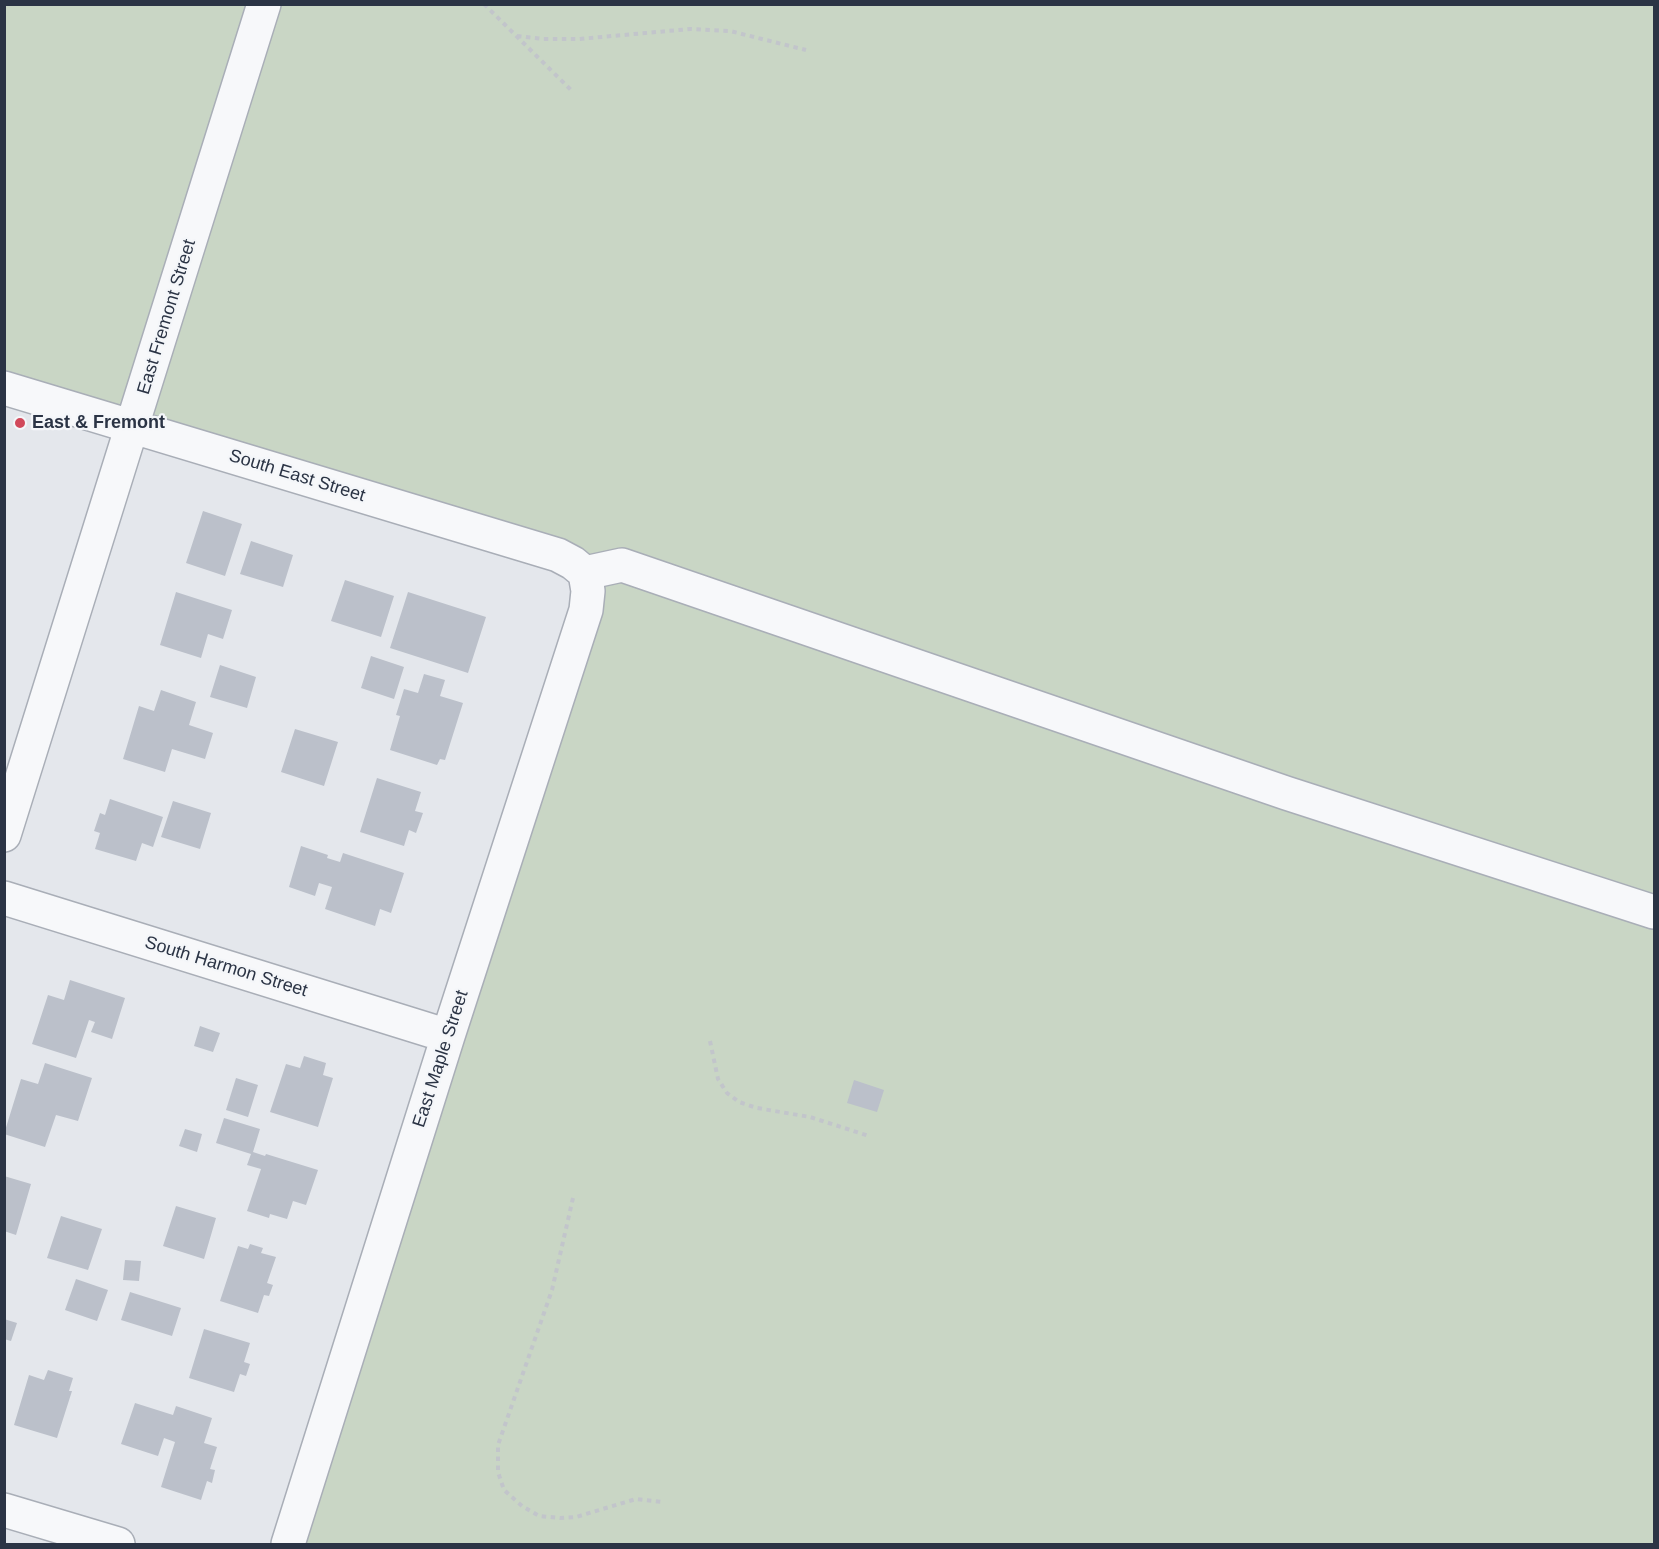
<!DOCTYPE html>
<style>
body{margin:0}
#map{position:relative;width:1659px;height:1549px;overflow:hidden;background:#e4e7ec;font-family:Arial,sans-serif}
canvas{display:block}
.frame{position:absolute;inset:0;border:6px solid #2b3445;pointer-events:none}
</style>
<div id="map">
<canvas width="1659" height="1549"></canvas>
<div class="frame"></div>
</div>
<script>
const g = document.querySelector('canvas').getContext('2d');
g.lineJoin = 'round';
function paint(path, color) {
  g.fillStyle = color;
  g.fill(path, 'evenodd');
}
function poly(rows) {
  const path = new Path2D();
  for (const r of rows) {
    path.moveTo(r[0], r[1]);
    for (let i = 2; i < r.length; i += 2) path.lineTo(r[i], r[i + 1]);
  }
  return path;
}
function strokePath(path, color, width, dash) {
  g.strokeStyle = color;
  g.lineWidth = width;
  g.lineCap = dash ? 'butt' : 'round';
  g.setLineDash(dash || []);
  g.stroke(path);
}
function write(font, color, halo, rows, align = 'center') {
  g.font = font + ' Arial,sans-serif';
  g.lineWidth = 4.5;
  g.setLineDash([]);
  g.textBaseline = 'middle';
  g.strokeStyle = halo;
  g.fillStyle = color;
  for (const [text, x, y, turn = 0] of rows) {
    g.save();
    g.translate(x, y);
    g.rotate((+turn || 0) * Math.PI / 180);
    g.textAlign = isNaN(turn) ? turn : align;
    if (halo) g.strokeText(text, 0, 0);
    g.fillText(text, 0, 0);
    g.restore();
  }
}
const green = poly([
 [4,5,1654,5,1654,1544,288,1544,585,574,5,388]
]);
const building = poly([
 [203,511,242,524,225,576,186,563],
 [251,541,293,555,283,587,240,574],
 [345,580,394,596,381,637,331,621],
 [176,592,232,610,223,639,208,634,201,658,160,645],
 [408,592,486,617,468,673,390,648],
 [371,656,404,667,394,699,361,688],
 [220,665,256,677,247,708,210,697],
 [424,674,445,680,440,696,463,703,445,760,440,759,437,765,390,750,400,716,396,715,404,689,418,693],
 [161,690,196,702,189,725,213,733,205,759,172,749,165,772,123,759,139,706,154,711],
 [295,729,338,742,324,786,281,772],
 [377,778,421,792,415,811,423,813,416,833,409,830,404,846,360,832],
 [110,799,163,817,153,847,142,843,136,861,95,849,100,833,94,831,100,813,105,815],
 [173,801,211,813,200,849,161,837],
 [301,846,328,855,327,858,340,862,343,853,404,873,391,913,380,909,375,926,325,909,332,887,319,883,315,896,289,887],
 [70,980,125,998,112,1039,91,1032,95,1022,89,1020,76,1058,32,1044,48,995,64,1000],
 [200,1026,220,1033,213,1052,194,1046],
 [304,1056,326,1063,323,1075,333,1078,318,1127,270,1112,286,1064,300,1068],
 [45,1063,92,1078,78,1121,56,1115,45,1147,4,1134,21,1079,38,1084],
 [236,1078,258,1085,248,1117,226,1110],
 [854,1080,884,1090,877,1112,847,1103],
 [224,1118,260,1129,253,1152,265,1156,266,1154,318,1170,306,1205,293,1201,287,1219,270,1214,269,1218,247,1211,261,1169,247,1165,251,1154,216,1143],
 [185,1129,202,1134,197,1152,179,1146],
 [4,1176,31,1184,16,1235,4,1231],
 [176,1206,216,1218,204,1259,163,1246],
 [61,1216,102,1229,88,1270,47,1258],
 [250,1244,263,1248,261,1253,276,1257,267,1283,273,1285,269,1296,264,1295,258,1313,220,1301,238,1246,248,1249],
 [125,1260,141,1261,139,1281,123,1280],
 [76,1279,108,1290,97,1321,65,1310],
 [130,1292,181,1308,172,1336,121,1320],
 [4,1319,17,1323,11,1341,4,1339],
 [204,1329,250,1343,244,1362,250,1364,246,1376,240,1374,234,1392,189,1378],
 [48,1370,73,1378,69,1391,72,1391,57,1438,14,1425,29,1375,44,1380],
 [135,1403,173,1415,176,1406,212,1418,204,1443,217,1447,210,1469,215,1470,212,1483,207,1481,201,1500,161,1487,175,1442,164,1438,158,1456,121,1444]
]);
const path = poly([
 [484,4,571,90],
 [517,36,543,39,579,39,690,29,730,31,806,50],
 [710,1041,718,1079,727,1093,739,1102,757,1108,810,1117,869,1136],
 [573,1198,552,1290,498,1445,498,1472,504,1490,522,1506,539,1516,560,1518,576,1517,636,1499,662,1502]
]);
const minor = poly([
 [4,388,558,555,573,563,585,573],
 [585,573,622,565,1286,793,1654,912],
 [4,835,264,4],
 [4,898,448,1036],
 [4,1510,118,1544],
 [288,1544,448,1036,586,610,588,591,585,573]
]);
const markers = [
 [20,423,6,"#d1495b"]
];
const streetNames = [
 ["East Fremont Street",167,317,-73],
 ["South East Street",297,476,17],
 ["South Harmon Street",226,967,17],
 ["East Maple Street",441,1059,-72]
];
const poiNames = [
 ["East & Fremont",32,423]
];
paint(green, '#c9d6c5');
paint(building, '#bbc0ca');
strokePath(minor, '#a9aeb7', 36);
strokePath(path, '#c2c5cb', 4, [4.5, 4.5]);
strokePath(minor, '#f7f8fa', 33);
for (const [x, y, r, color] of markers) {
  const dot = new Path2D();
  dot.arc(x, y, r, 0, 2 * Math.PI);
  g.fillStyle = color;
  g.fill(dot);
  strokePath(dot, '#f4f6f9', 2);
}
write('18px', '#2b3445', '#f4f6f9', streetNames);
write('bold 18px', '#2b3445', '#f4f6f9', poiNames, 'left');
</script>
